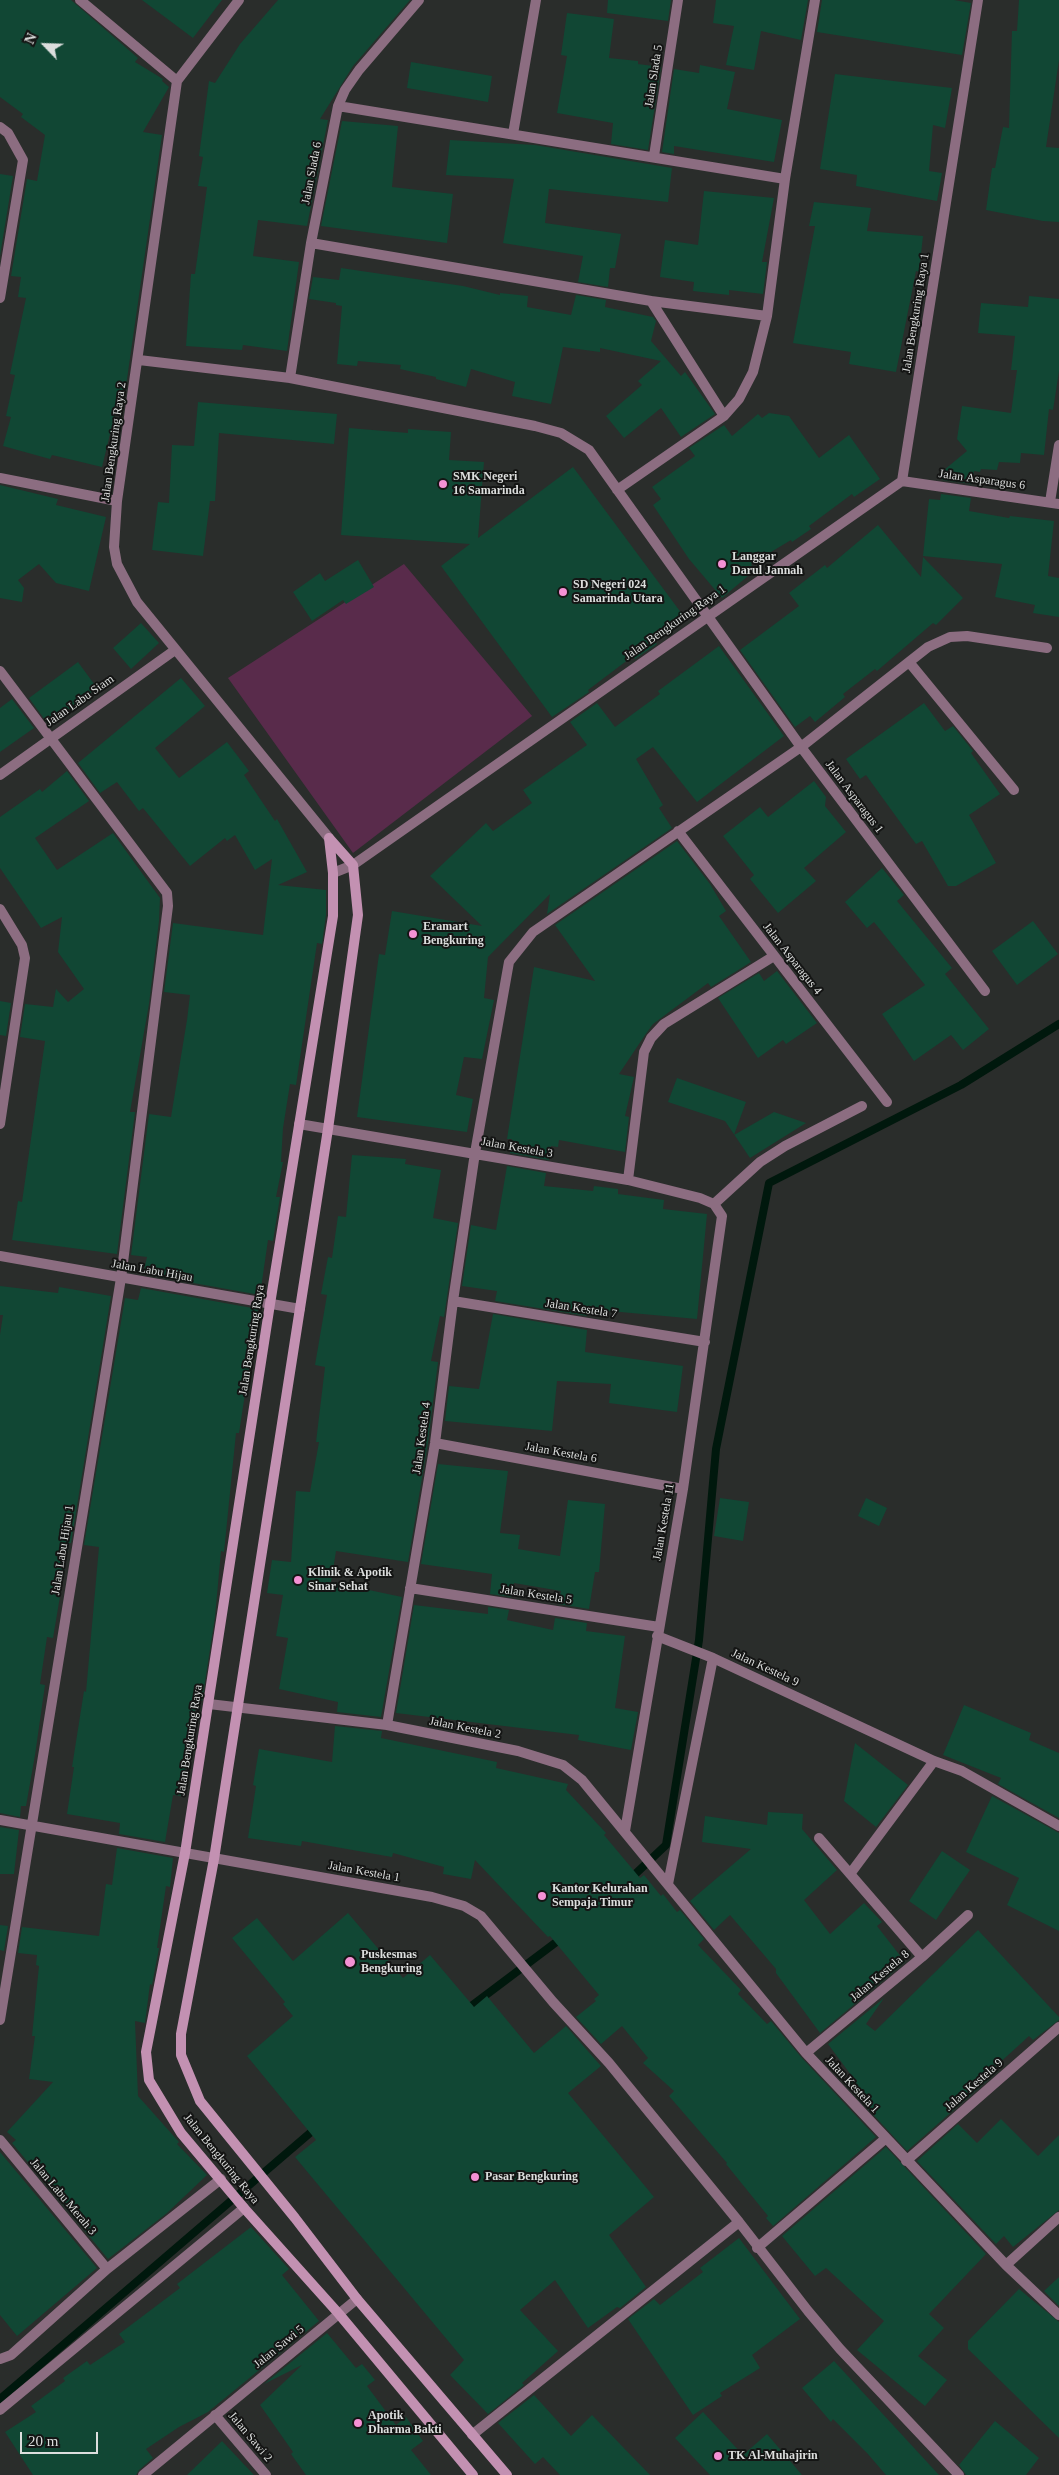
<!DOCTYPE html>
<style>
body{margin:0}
#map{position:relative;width:1059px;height:2475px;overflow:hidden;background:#2a2d2b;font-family:Georgia,serif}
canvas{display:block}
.north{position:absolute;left:20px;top:20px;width:50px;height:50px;-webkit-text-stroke:4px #141514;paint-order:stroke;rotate:294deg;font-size:14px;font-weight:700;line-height:20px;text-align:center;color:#dcdedd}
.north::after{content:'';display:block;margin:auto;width:18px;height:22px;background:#dcdedd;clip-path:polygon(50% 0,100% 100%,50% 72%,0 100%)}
.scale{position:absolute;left:20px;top:2432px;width:78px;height:22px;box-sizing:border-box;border:2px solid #dcdedd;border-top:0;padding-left:6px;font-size:15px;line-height:18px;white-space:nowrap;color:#dcdedd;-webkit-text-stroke:4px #141514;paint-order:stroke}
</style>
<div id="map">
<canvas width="1059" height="2475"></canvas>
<div class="north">N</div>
<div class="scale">20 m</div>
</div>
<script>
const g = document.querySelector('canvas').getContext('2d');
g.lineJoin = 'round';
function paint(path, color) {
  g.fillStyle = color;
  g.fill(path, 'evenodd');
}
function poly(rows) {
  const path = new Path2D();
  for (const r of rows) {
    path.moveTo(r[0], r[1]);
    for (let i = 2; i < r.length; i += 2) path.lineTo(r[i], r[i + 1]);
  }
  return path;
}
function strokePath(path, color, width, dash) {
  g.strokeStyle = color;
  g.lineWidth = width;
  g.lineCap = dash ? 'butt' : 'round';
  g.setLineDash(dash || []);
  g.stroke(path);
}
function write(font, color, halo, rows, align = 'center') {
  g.font = font + ' Georgia,serif';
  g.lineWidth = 4;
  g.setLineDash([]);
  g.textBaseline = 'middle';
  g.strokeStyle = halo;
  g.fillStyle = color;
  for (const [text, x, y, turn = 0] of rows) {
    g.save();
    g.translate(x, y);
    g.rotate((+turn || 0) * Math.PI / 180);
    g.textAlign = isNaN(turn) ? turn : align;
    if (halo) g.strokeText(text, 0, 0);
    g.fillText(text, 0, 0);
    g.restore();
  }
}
const green = poly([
 [404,564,532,716,353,853,228,678]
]);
const stream = poly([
 [630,1879,666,1845,699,1640,716,1449,769,1183,961,1085,1059,1024],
 [466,2010,563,1937],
 [0,2399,317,2127]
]);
const building = poly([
 [0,0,71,0,138,58,135,62,163,79,162,81,169,87,143,132,162,135,125,393,124,402,118,401,102,467,52,455,50,459,3,446,11,417,6,416,15,375,10,374,26,298,18,297,21,277,11,276,27,179,37,181,45,135,21,117,23,114,0,97],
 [142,0,222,0,193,38],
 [278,0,410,0,353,66,320,119,328,120,307,226,258,220,253,256,299,262,287,351,243,345,242,350,186,346,191,274,195,274,207,187,198,186,203,157,199,156,209,81,215,83,240,44],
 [608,0,671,0,668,21,607,13],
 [716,0,808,0,801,40,761,31,754,70,726,65,734,26,713,23],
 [822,0,954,0,971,3,962,55,817,32],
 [1019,0,1059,0,1059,60,1046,147,1059,148,1059,222,1043,221,986,210,992,168,995,168,1003,127,1009,128,1012,31,1017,31],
 [567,13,614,19,609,58,638,61,638,64,661,67,648,150,611,144,613,123,557,113,567,56,561,55],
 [411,62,492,76,488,102,407,88],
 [700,65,735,72,727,109,782,120,774,162,674,146,674,154,662,152,674,69,699,73],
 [835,74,952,88,945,128,933,125,929,171,942,173,937,201,856,186,857,175,820,169],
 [342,121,398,126,392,187,453,194,447,243,321,226],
 [450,140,535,145,672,168,668,202,549,189,545,223,621,234,615,268,610,268,608,287,578,282,583,256,503,243,514,179,446,175],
 [0,174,13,176,0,256],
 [704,191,774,198,762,262,767,262,763,294,729,290,729,295,693,291,694,282,660,277,665,240,698,245],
 [814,202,871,208,867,231,923,236,919,272,916,271,896,372,849,364,851,352,793,343,815,226,809,226],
 [341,268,463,286,500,295,500,293,528,296,527,307,571,315,576,295,606,300,605,307,653,317,656,321,651,341,681,376,685,372,715,414,681,437,661,408,624,438,606,416,642,385,638,381,661,361,600,348,600,352,563,347,551,404,512,396,515,382,471,369,466,387,436,379,436,377,400,369,401,365,358,361,357,366,337,364,342,306,336,305,336,303,309,299,313,277,339,280],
 [1029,296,1059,299,1059,371,1053,410,1049,409,1044,455,1021,453,1020,463,999,462,997,470,981,469,980,472,974,471,972,484,942,480,944,470,967,451,957,439,962,406,1011,413,1017,370,1011,370,1015,336,978,333,981,303,1028,307],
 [198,402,337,414,334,444,219,433,215,501,210,501,203,556,152,550,158,502,169,503,172,445,194,446],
 [769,413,789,416,819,458,849,435,880,479,854,497,852,494,809,526,811,529,792,542,791,540,751,564,755,570,722,598,689,559,653,505,661,499,652,487,695,456,689,448,724,425,732,436,758,414,762,418],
 [349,428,408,433,408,429,451,432,449,460,484,462,478,538,573,467,685,618,654,641,657,644,635,659,633,656,588,690,589,692,552,717,441,566,470,544,341,535],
 [0,485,58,499,56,505,106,517,89,591,56,583,39,564,18,580,24,588,22,602,0,598],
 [941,494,971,498,969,511,1009,518,1010,516,1054,521,1048,576,1059,578,1059,617,1033,613,1035,605,995,597,1002,564,923,556,929,499,940,500],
 [878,525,921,577,923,557,963,598,936,625,933,623,877,671,875,669,843,694,845,697,815,722,810,716,795,727,740,650,799,606,789,593,825,565,827,568],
 [358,560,374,587,346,604,343,600,312,621,293,592,320,573,325,581],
 [141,623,159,643,131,669,113,648],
 [719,646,784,736,697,802,653,747,636,759,663,805,659,808,672,828,547,914,550,894,488,957,484,998,494,1000,482,1059,464,1057,456,1095,473,1099,467,1132,357,1117,379,954,385,955,392,911,482,926,430,876,486,823,493,831,532,803,523,790,587,745,570,722,597,703,615,727,660,694,658,691],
 [78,662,97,688,58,717,55,713,45,720,29,698],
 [181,678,205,706,155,748,179,778,227,742,249,771,244,775,275,821,277,819,307,872,278,885,326,890,326,915,322,944,317,943,296,1085,290,1084,283,1128,281,1162,283,1162,276,1197,280,1197,273,1241,268,1240,260,1295,143,1274,147,1257,131,1255,149,1114,171,1117,187,1020,190,995,164,992,173,923,263,935,272,859,255,870,235,835,227,841,225,838,190,866,143,808,139,811,117,782,100,793,78,763],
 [12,699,34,728,0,752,0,708],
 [924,703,945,731,953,726,973,751,971,753,1000,794,969,815,996,863,956,886,948,886,922,841,916,844,866,775,860,779,846,759],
 [67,771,89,801,35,838,57,870,113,833,160,898,159,921,149,1004,130,1112,135,1112,117,1254,12,1240,18,1201,22,1202,45,1041,20,1037,25,1004,53,1007,56,989,68,1002,84,989,58,952,62,917,41,928,0,868,0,817,40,789,42,792],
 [814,781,826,797,825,806,846,832,804,868,816,881,778,913,750,879,754,875,723,836,760,807,768,817],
 [677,841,710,884,726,911,719,916,751,962,711,987,708,983,653,1024,645,1035,619,1074,634,1077,625,1116,629,1117,625,1152,559,1140,558,1147,551,1146,549,1160,510,1153,512,1139,507,1139,534,967,595,981,555,925],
 [882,868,904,895,897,901,952,968,945,974,989,1029,963,1050,951,1035,914,1061,882,1014,925,985,874,922,867,928,845,902],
 [1033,921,1058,954,1017,985,992,951],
 [777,971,817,1023,786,1044,783,1040,758,1058,718,998,759,973,764,981],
 [0,1001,11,1003,6,1036,0,1035],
 [677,1078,746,1102,734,1135,774,1112,806,1123,750,1158,725,1121,668,1102],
 [352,1155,406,1159,405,1164,441,1170,433,1218,458,1223,444,1317,440,1316,431,1361,438,1362,428,1442,408,1562,336,1551,331,1582,402,1597,381,1717,337,1712,338,1702,279,1689,288,1638,276,1636,283,1595,267,1593,272,1560,291,1562,296,1491,310,1492,319,1442,316,1442,325,1367,315,1365,327,1295,321,1294,328,1257,332,1258,338,1216,346,1217],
 [507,1166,546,1173,544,1186,593,1191,594,1186,618,1189,618,1194,664,1200,663,1209,707,1214,697,1319,588,1309,587,1316,495,1301,497,1291,462,1286,471,1225,496,1230],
 [0,1286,58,1293,59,1287,111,1296,71,1543,69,1543,53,1638,47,1637,40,1684,45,1685,35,1755,26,1806,21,1806,20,1817,0,1813,0,1335,3,1315,0,1315],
 [141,1288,258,1309,239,1433,236,1433,224,1552,221,1551,215,1617,202,1701,197,1701,189,1738,182,1796,173,1795,165,1842,119,1834,120,1823,67,1814,74,1767,72,1767,84,1691,86,1692,99,1547,84,1545,125,1298,138,1300],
 [493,1314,587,1330,585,1352,683,1366,677,1412,609,1403,611,1384,557,1381,552,1431,445,1421,449,1386,479,1389],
 [438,1464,508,1471,500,1533,520,1535,518,1549,560,1556,568,1500,605,1504,599,1572,595,1572,589,1609,558,1604,561,1591,514,1583,511,1597,490,1594,492,1574,421,1564],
 [720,1498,749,1502,743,1541,714,1536],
 [866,1498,887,1508,879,1526,858,1516],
 [414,1605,488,1614,488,1607,509,1610,507,1620,553,1630,555,1618,587,1623,586,1631,625,1636,615,1708,638,1712,631,1750,578,1740,579,1735,396,1713],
 [964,1705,1031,1733,1029,1740,1059,1753,1059,1818,998,1784,1001,1778,943,1755],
 [335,1726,382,1731,381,1738,497,1762,496,1768,568,1784,566,1790,606,1833,604,1835,640,1878,644,1875,661,1896,663,1894,677,1912,680,1910,704,1939,698,1945,741,1990,738,1994,767,2024,771,2021,801,2057,876,2137,773,2226,766,2218,768,2216,726,2164,727,2163,669,2096,674,2091,643,2063,648,2058,622,2026,601,2044,576,2017,596,2001,594,1999,599,1995,550,1936,548,1937,475,1860,471,1879,443,1874,444,1867,393,1853,392,1857,302,1841,301,1846,248,1838,256,1786,253,1785,259,1749,332,1762],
 [855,1743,908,1785,876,1827,844,1801],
 [992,1796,1059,1833,1059,1931,1007,1905,1019,1878,966,1852],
 [768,1812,803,1814,802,1829,837,1870,804,1900,830,1934,864,1903,882,1922,877,1926,905,1962,820,2033,776,1973,776,1969,730,1915,714,1930,690,1901,751,1849,702,1842,705,1816,767,1825],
 [0,1827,19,1830,14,1874,0,1874],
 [117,1848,173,1858,170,1887,166,1886,157,1948,159,1948,152,1985,150,1984,145,2023,135,2021,138,2096,179,2142,177,2144,207,2175,167,2213,108,2259,12,2143,16,2140,7,2132,53,2082,29,2079,35,2036,32,2036,39,1966,36,1965,37,1955,18,1953,22,1927,99,1936,106,1884,112,1885],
 [942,1851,970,1870,936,1920,909,1901],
 [348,1913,403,1978,430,1955,474,2007,487,1996,534,2053,566,2026,601,2066,568,2093,654,2197,609,2235,646,2287,620,2308,617,2307,588,2328,555,2280,520,2310,558,2351,522,2383,524,2385,488,2414,450,2375,464,2360,295,2157,316,2140,247,2056,293,2016,283,2004,285,2002,232,1938,257,1918,293,1961],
 [0,1925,8,1926,4,1951,0,1950],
 [978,1930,1059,2017,1059,2020,1033,2040,1029,2036,995,2067,998,2071,907,2151,843,2082,851,2075,828,2044,884,1998,866,2024,875,2031],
 [1001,2119,1038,2156,1059,2135,1059,2210,1013,2247,1004,2236,996,2244,917,2161,958,2124,977,2143],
 [886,2147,986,2254,929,2314,944,2328,918,2356,947,2380,925,2406,857,2350,884,2321,826,2268,815,2276,782,2236],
 [0,2152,97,2268,17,2336,0,2315],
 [251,2227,289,2269,282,2275,319,2321,208,2412,179,2427,146,2449,153,2458,139,2470,136,2475,33,2475,5,2432,36,2412,31,2406,65,2381,63,2378,87,2361,90,2365,125,2342,119,2334,180,2288,177,2284],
 [739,2238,800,2319,752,2355,760,2368,720,2393,722,2396,693,2415,628,2319,654,2299,660,2305,703,2272,700,2268],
 [1059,2277,1059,2306,1044,2291],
 [1019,2289,1059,2322,1059,2438,968,2349,968,2341],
 [327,2333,356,2368,362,2364,375,2380,367,2386,396,2425,406,2417,423,2441,411,2450,431,2475,306,2475,291,2454,293,2452,260,2405,302,2365,264,2384],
 [834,2361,939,2475,886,2475,867,2453,833,2419,831,2422,802,2388],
 [534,2395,571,2436,592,2415,650,2475,560,2475,543,2457,535,2464,498,2423],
 [703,2412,743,2455,767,2434,802,2475,710,2475,675,2438],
 [995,2421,1039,2458,1026,2475,966,2475,959,2465],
 [222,2441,254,2475,187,2475]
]);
const street = poly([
 [80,0,177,81],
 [239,0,177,81,117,501,114,547,117,564,137,602,329,838],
 [338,106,785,179],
 [0,127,8,133,23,160,0,298],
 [513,134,536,0],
 [654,156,678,0],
 [311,243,651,301,767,316],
 [651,301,724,416],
 [139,360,290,378,535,426,561,433,589,450,801,747,985,991],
 [290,378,311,243,338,106,345,90,359,70,419,0],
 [0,478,117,501],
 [902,481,1059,504],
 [617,490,724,416,739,399,753,372,767,316,785,179,815,0],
 [1050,502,1059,445],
 [909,662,1014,790],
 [0,671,167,893,168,906,121,1278,0,2020],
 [0,775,175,650],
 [678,831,887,1102],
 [333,873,353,865,902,481,978,0],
 [0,909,22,945,25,958,0,1124],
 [299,1124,628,1180,700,1198,714,1204,722,1216,683,1489,625,1831],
 [628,1180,644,1052,651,1038,664,1024,774,956],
 [714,1204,760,1162,785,1146,862,1106],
 [0,1256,300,1309],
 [453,1301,705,1342],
 [435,1443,683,1489],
 [410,1588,659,1627],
 [657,1636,713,1658],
 [209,1704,387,1725,518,1751,563,1765,582,1780,806,2053,1006,2265,1059,2315],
 [387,1725,435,1443,453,1301,475,1153,509,962,533,932,801,747,928,647,950,637,967,636,1047,648],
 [0,1820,432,1897,464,1906,481,1916,553,2002,609,2063,739,2222,808,2311,840,2349,959,2475],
 [819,1838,922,1957],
 [850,1874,934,1761],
 [668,1884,713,1658,934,1761,962,1771,1059,1826],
 [806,2053,922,1957,968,1915],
 [0,2140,107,2269],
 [906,2161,1059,2027],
 [757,2248,885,2139],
 [1006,2265,1059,2217],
 [0,2359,11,2355,107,2269,221,2179],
 [0,2410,244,2208],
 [215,2415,266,2475],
 [472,2435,739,2222],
 [143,2475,357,2299]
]);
const secondary = poly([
 [329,838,353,865,358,915,328,1129,214,1859,181,2034,181,2055,200,2101,295,2218,357,2299,507,2475],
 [329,838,333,873,333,916,270,1304,185,1853,146,2052,149,2080,181,2133,244,2208,339,2314,473,2475]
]);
const markers = [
 [443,484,5,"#f491d4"],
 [722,564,5,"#f491d4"],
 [563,592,5,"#f491d4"],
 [413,934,5,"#f491d4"],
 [298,1580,5,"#f491d4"],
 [542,1896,5,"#f491d4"],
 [350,1962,6,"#f491d4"],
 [475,2177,5,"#f491d4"],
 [358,2423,5,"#f491d4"],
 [718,2456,5,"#f491d4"]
];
const streetNames = [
 ["Jalan Slada 5",654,76,-81],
 ["Jalan Slada 6",312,173,-79],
 ["Jalan Bengkuring Raya 1",916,313,-81],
 ["Jalan Bengkuring Raya 2",114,442,-82],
 ["Jalan Asparagus 6",982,480,8],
 ["Jalan Bengkuring Raya 1",675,623,-35],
 ["Jalan Labu Siam",80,701,-35],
 ["Jalan Asparagus 1",854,797,53],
 ["Jalan Asparagus 4",792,959,52],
 ["Jalan Kestela 3",517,1148,10],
 ["Jalan Labu Hijau",152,1271,10],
 ["Jalan Kestela 7",581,1309,9],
 ["Jalan Bengkuring Raya",252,1340,-81],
 ["Jalan Kestela 4",422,1438,-82],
 ["Jalan Kestela 6",561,1453,10],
 ["Jalan Kestela 11",664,1522,-80],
 ["Jalan Labu Hijau 1",63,1550,-81],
 ["Jalan Kestela 5",536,1595,9],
 ["Jalan Kestela 9",765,1668,25],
 ["Jalan Kestela 2",465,1728,11],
 ["Jalan Bengkuring Raya",190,1740,-81],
 ["Jalan Kestela 1",364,1872,10],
 ["Jalan Kestela 8",880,1976,-40],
 ["Jalan Kestela 1",852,2085,47],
 ["Jalan Kestela 9",974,2085,-41],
 ["Jalan Bengkuring Raya",221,2159,51],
 ["Jalan Labu Merah 3",63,2197,50],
 ["Jalan Sawi 5",279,2347,-39],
 ["Jalan Sawi 2",250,2437,50]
];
const poiNames = [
 ["SMK Negeri",453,477],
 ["16 Samarinda",453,491],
 ["Langgar",732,557],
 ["Darul Jannah",732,571],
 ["SD Negeri 024",573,585],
 ["Samarinda Utara",573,599],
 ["Eramart",423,927],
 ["Bengkuring",423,941],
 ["Klinik & Apotik",308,1573],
 ["Sinar Sehat",308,1587],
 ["Kantor Kelurahan",552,1889],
 ["Sempaja Timur",552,1903],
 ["Puskesmas",361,1955],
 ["Bengkuring",361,1969],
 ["Pasar Bengkuring",485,2177],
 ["Apotik",368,2416],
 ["Dharma Bakti",368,2430],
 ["TK Al-Muhajirin",728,2456]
];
paint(green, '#592b4b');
strokePath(stream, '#00180d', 8);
paint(building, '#114734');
strokePath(street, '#8c6d81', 10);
strokePath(secondary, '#c391b2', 10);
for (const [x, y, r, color] of markers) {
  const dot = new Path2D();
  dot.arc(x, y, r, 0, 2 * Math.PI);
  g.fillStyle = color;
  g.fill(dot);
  strokePath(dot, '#141514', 2);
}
write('12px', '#dcdedd', '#141514', streetNames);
write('bold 12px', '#dcdedd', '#141514', poiNames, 'left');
</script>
